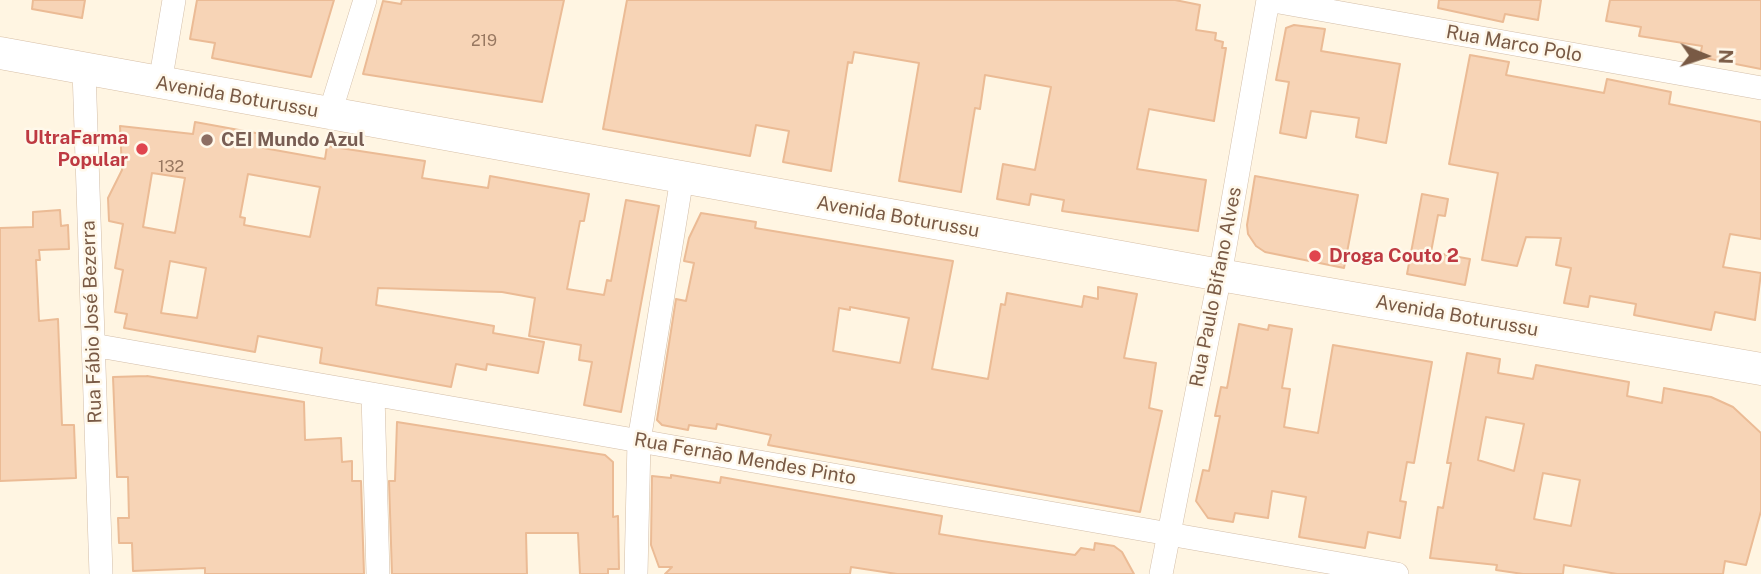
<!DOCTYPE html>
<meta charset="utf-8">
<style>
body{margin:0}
#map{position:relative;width:1761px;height:574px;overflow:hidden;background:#fff5e2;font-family:"Public Sans",sans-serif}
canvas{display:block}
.north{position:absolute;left:1670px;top:21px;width:70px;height:70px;-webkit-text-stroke:5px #fff8ea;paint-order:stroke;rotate:92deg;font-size:19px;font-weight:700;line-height:28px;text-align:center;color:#795a45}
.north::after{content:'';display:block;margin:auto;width:24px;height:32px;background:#795a45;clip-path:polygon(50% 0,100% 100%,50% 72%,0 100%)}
</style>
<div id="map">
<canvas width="1761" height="574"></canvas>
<div class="north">N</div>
</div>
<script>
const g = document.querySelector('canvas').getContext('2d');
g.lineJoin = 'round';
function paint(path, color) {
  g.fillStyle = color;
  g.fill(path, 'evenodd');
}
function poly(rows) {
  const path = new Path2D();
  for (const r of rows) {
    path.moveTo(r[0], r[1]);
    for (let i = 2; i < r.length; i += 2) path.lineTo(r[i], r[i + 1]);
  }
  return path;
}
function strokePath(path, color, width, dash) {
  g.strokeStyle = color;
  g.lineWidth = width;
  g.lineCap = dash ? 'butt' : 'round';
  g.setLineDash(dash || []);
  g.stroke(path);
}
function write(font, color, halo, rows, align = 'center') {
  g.font = font + ' "Public Sans",sans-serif';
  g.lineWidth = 5;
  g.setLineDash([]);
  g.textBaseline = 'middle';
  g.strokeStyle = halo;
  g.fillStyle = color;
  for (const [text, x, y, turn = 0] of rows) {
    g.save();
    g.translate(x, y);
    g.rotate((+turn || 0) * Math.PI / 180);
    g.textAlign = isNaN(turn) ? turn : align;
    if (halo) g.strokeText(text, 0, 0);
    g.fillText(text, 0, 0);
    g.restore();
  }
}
const building = poly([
 [33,0,85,0,82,18,32,9,33,0],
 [197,0,334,0,311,77,212,58,215,43,190,39,197,0],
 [402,0,564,0,542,102,363,74,383,1,401,4,402,0],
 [627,0,1175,0,1200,5,1196,30,1216,33,1215,40,1223,42,1222,48,1226,48,1214,121,1149,109,1137,169,1206,180,1198,231,1062,211,1064,200,1031,194,1029,205,997,199,1003,164,1035,170,1051,87,985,75,980,109,975,108,961,192,899,181,919,63,854,52,852,63,848,62,831,171,783,162,789,131,772,128,756,125,750,156,603,129,627,0],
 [1439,0,1541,0,1538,20,1505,14,1503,22,1438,8,1439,0],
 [1610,0,1761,0,1761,69,1700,57,1702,46,1639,36,1641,27,1606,21,1610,0],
 [1294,25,1325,29,1321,51,1400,64,1386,143,1356,137,1359,118,1311,111,1306,138,1280,133,1289,82,1276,80,1286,28,1294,25],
 [1470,55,1509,62,1506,75,1604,93,1607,79,1671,92,1669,104,1761,122,1761,239,1730,234,1723,267,1761,273,1755,320,1715,312,1711,330,1634,315,1636,304,1590,296,1588,307,1564,303,1571,268,1556,265,1561,238,1526,237,1517,266,1482,260,1498,173,1449,164,1470,55],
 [195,122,261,134,258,147,325,159,327,146,425,161,422,178,488,188,490,176,589,194,584,221,580,221,567,289,604,295,607,280,611,281,626,200,659,206,621,412,584,405,592,362,579,360,581,345,529,336,535,298,502,292,378,288,376,305,494,326,493,333,544,342,538,373,487,364,486,370,456,364,451,387,320,363,322,348,258,336,255,352,124,328,127,314,115,312,123,270,115,268,123,224,109,221,108,198,122,170,120,126,193,134,195,122],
 [152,173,185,178,175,233,143,227,152,173],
 [248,174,320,187,310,237,244,225,245,218,240,217,248,174],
 [170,261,206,268,197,318,161,313,170,261],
 [1255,176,1358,195,1344,268,1265,252,1256,246,1248,234,1247,225,1255,176],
 [1422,194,1448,199,1445,216,1438,215,1431,252,1470,259,1465,285,1407,274,1422,194],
 [60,210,61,226,68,225,69,249,39,250,40,260,36,260,39,321,58,319,62,425,74,425,76,478,0,481,0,228,33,227,33,212,60,210],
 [701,213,756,222,755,228,953,261,932,369,988,379,1001,304,1005,305,1007,293,1082,307,1084,296,1098,299,1098,287,1137,294,1124,358,1156,363,1149,408,1162,411,1140,512,768,445,771,435,717,424,716,429,689,425,688,430,662,425,657,420,676,299,686,301,694,263,684,261,689,238,701,213],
 [850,307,909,318,900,363,833,351,839,308,850,310,850,307],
 [1239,324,1268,330,1269,325,1292,329,1282,388,1290,389,1284,427,1318,433,1333,345,1432,362,1414,463,1407,462,1400,501,1406,502,1400,538,1368,532,1365,548,1299,537,1306,497,1272,491,1268,518,1235,513,1233,522,1208,518,1196,501,1203,470,1209,471,1220,416,1215,416,1221,387,1227,388,1239,324],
 [1467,353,1500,359,1498,373,1533,379,1536,365,1629,382,1627,396,1662,403,1664,388,1711,397,1733,407,1761,433,1761,511,1746,565,1725,561,1723,574,1617,574,1564,565,1563,574,1523,574,1496,570,1497,565,1430,558,1438,507,1443,508,1451,463,1447,463,1467,353],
 [1486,417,1524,424,1514,471,1478,460,1486,417],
 [1543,473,1580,480,1571,526,1534,519,1543,473],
 [147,376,304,402,305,440,341,438,342,462,352,461,352,481,361,481,364,574,205,574,205,568,133,571,132,543,119,543,118,518,129,518,128,477,117,477,113,377,147,376],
 [397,422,605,455,613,462,613,517,618,516,619,569,608,569,608,574,580,574,578,533,526,533,527,574,392,574,389,481,395,481,397,422],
 [671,475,720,483,721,477,942,516,939,534,982,541,1075,555,1081,548,1094,550,1095,543,1114,546,1122,552,1134,574,897,574,851,567,850,574,665,574,672,567,659,567,651,545,652,476,671,478,671,475]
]);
const minor = poly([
 [1268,0,1761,88],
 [84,70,101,574],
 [160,83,174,0],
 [330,113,365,0],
 [93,345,1397,574],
 [373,395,378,574],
 [636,574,639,441,682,178],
 [1161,574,1220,275,1268,0]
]);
const secondary = poly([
 [0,53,1220,275,1761,369]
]);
const markers = [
 [207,140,7,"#8d6e63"],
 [142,149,7,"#e0444e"],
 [1315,256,7,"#e0444e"]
];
const numberNames = [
 ["219",484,41],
 ["132",171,167]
];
const streetNames = [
 ["Rua Marco Polo",1514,44,10],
 ["Avenida Boturussu",237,97,10],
 ["Avenida Boturussu",898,217,10],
 ["Rua Paulo Bifano Alves",1216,287,-79],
 ["Avenida Boturussu",1457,316,10],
 ["Rua Fábio José Bezerra",92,322,-92],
 ["Rua Fernão Mendes Pinto",745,459,10]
];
const healthNames = [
 ["UltraFarma",128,138],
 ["Popular",128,160],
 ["Droga Couto 2",1329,256,"left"]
];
const educationNames = [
 ["CEI Mundo Azul",221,140]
];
paint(building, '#f7d4b6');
strokePath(building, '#ebbb95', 2);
strokePath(minor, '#d3bea9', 24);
strokePath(secondary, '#d7bfa6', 33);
strokePath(minor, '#fff', 23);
strokePath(secondary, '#fff', 32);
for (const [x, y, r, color] of markers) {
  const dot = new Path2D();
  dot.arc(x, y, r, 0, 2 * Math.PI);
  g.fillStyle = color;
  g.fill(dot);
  strokePath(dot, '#fff8ea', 2.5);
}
write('16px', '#987861', null, numberNames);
write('19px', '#795a45', '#fff8ea', streetNames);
write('bold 19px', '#be3a42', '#fff8ea', healthNames, 'right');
write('bold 19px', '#785e54', '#fff8ea', educationNames, 'left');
</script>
